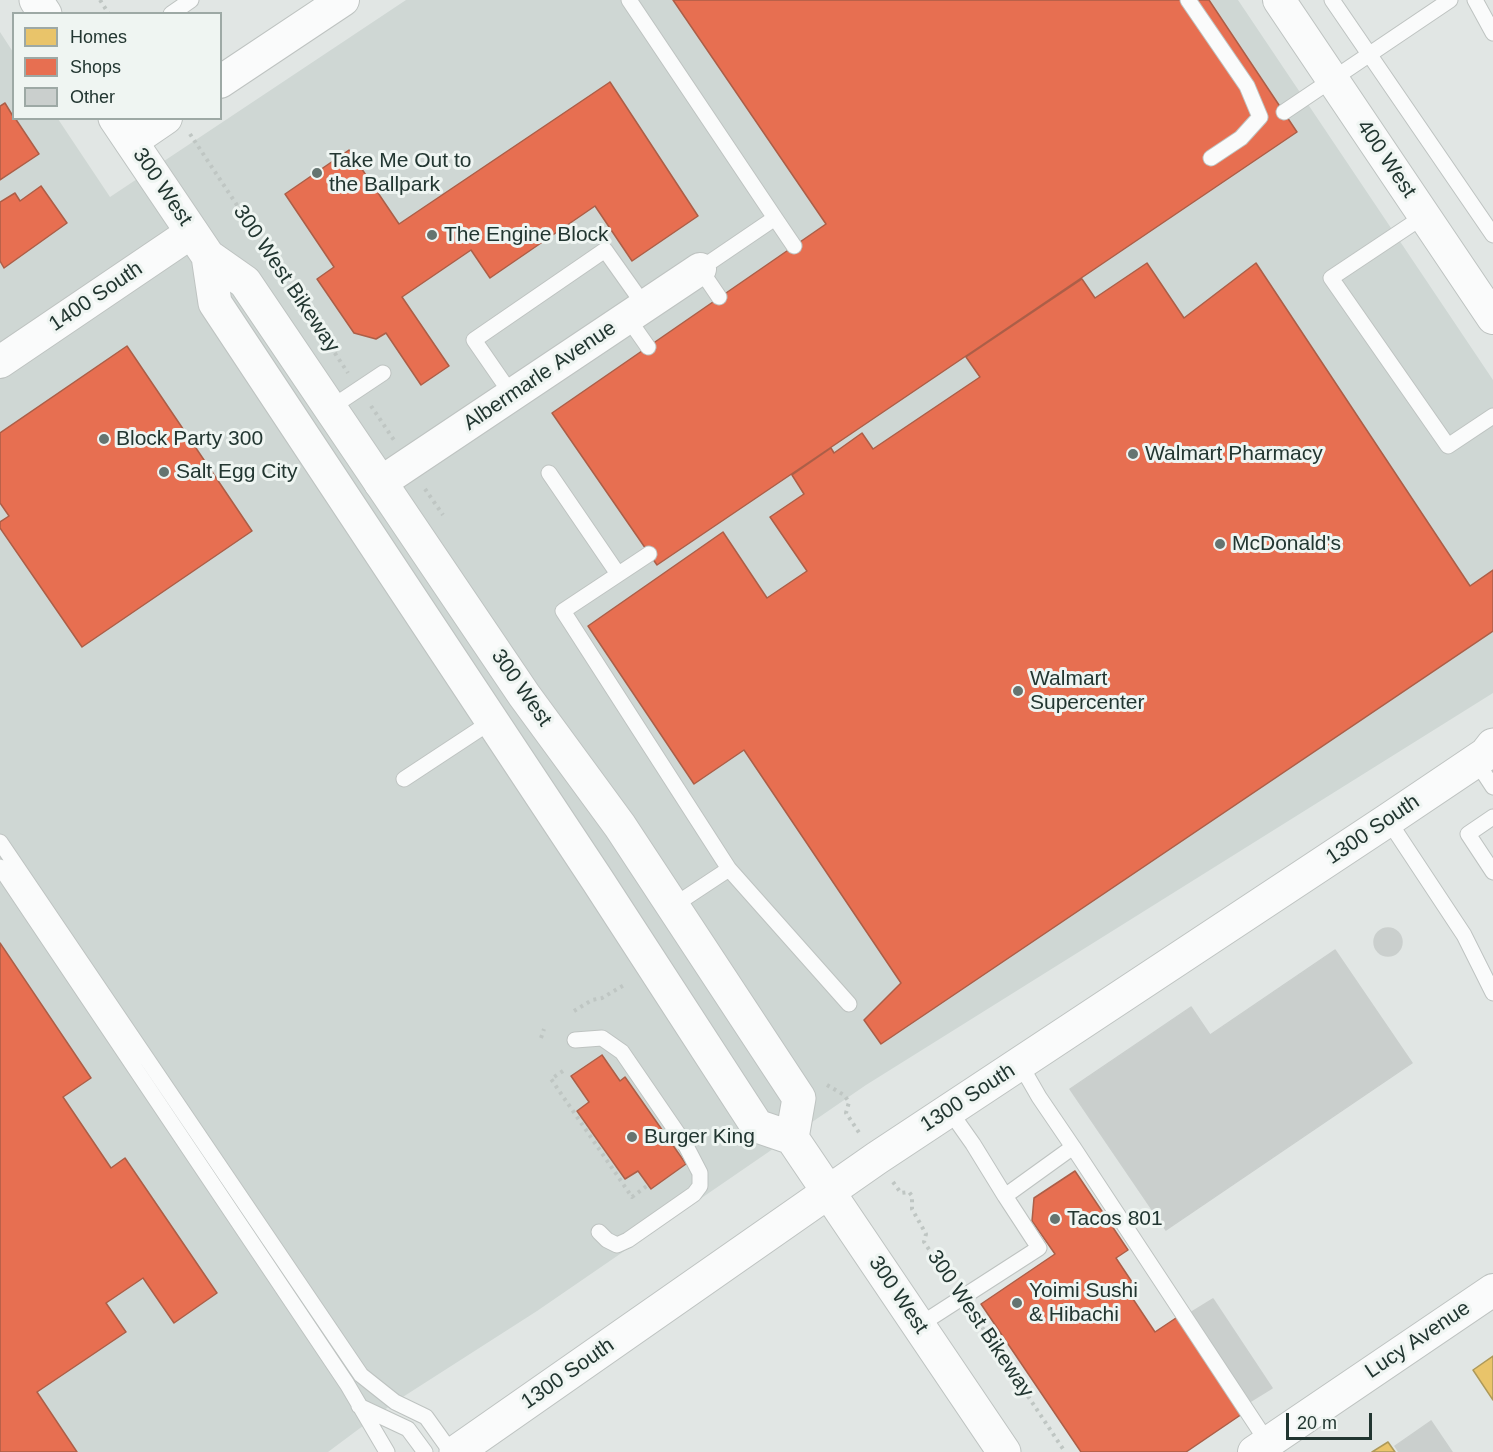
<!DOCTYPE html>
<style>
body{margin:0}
#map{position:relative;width:1493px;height:1452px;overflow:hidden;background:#e1e6e4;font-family:Helvetica,sans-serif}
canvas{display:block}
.legend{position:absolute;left:12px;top:12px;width:210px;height:108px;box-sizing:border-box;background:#eff5f2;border:2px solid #9da9a5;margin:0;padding:8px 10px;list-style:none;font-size:18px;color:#223631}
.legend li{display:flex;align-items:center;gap:12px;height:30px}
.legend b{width:30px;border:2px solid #9da9a5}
.scale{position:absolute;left:1286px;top:1413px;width:86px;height:27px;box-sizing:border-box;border:3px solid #223631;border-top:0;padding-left:8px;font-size:18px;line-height:21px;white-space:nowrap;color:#223631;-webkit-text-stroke:4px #eff5f2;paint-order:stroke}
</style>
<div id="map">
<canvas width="1493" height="1452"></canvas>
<ul class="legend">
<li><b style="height:16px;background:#e9c46a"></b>Homes</li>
<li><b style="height:16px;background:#e76f51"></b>Shops</li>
<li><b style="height:16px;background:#cacfcd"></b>Other</li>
</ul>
<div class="scale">20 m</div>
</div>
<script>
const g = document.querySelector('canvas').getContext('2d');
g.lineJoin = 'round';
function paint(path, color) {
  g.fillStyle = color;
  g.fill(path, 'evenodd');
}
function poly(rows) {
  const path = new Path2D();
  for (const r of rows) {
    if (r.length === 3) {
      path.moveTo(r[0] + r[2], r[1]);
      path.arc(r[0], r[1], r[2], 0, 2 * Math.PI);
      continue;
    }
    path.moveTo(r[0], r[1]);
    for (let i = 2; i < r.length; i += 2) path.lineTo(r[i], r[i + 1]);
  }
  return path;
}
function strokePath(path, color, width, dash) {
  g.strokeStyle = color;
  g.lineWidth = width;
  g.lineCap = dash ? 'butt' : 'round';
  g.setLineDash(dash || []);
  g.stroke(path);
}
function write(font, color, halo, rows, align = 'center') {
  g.font = font + ' Helvetica,sans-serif';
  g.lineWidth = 6;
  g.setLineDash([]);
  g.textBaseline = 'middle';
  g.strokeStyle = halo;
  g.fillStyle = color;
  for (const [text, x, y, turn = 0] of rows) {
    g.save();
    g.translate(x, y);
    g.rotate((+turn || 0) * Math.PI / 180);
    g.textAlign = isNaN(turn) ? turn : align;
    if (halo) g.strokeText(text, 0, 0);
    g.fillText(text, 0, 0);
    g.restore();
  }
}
const built = poly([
 [406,0,1238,0,1493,380,1493,693,866,1085,537,1311,395,1402,328,1452,0,1452,0,32,13,52,14,118,58,119,110,197]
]);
const homes = poly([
 [1493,1356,1493,1400,1473,1370,1493,1356],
 [1388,1442,1395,1452,1372,1452,1388,1442]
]);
const shops = poly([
 [673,0,1209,0,1297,132,657,565,552,413,826,224,673,0],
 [610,82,698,216,632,261,595,206,490,278,471,250,402,297,449,366,421,385,386,333,376,339,354,333,317,279,334,267,285,194,349,150,399,224,610,82],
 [5,103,14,118,15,118,39,154,0,180,0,106,5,103],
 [41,186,67,223,4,268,0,261,0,202,15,193,20,201,41,186],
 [1147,263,1184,318,1256,263,1470,586,1493,570,1493,631,881,1044,864,1020,901,983,744,750,694,784,588,626,723,532,767,598,807,571,770,517,804,494,792,475,831,448,834,453,862,433,873,449,980,377,966,357,1082,279,1095,298,1147,263],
 [127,346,252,531,82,647,0,528,0,522,9,516,0,503,0,433,127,346],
 [0,943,91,1078,63,1097,111,1168,125,1158,217,1293,174,1323,143,1278,106,1303,126,1332,37,1392,77,1452,0,1452,0,943],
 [602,1055,620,1081,625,1077,686,1164,651,1189,638,1171,625,1179,577,1111,589,1102,571,1076,602,1055],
 [1075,1171,1128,1250,1116,1258,1132,1282,1125,1287,1155,1332,1179,1316,1245,1412,1186,1452,1081,1452,981,1304,1055,1254,1032,1221,1034,1198,1075,1171]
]);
const building = poly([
 [1388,942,14],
 [1335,950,1412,1063,1166,1230,1070,1089,1191,1007,1210,1035,1335,950],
 [1213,1299,1272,1388,1246,1404,1187,1315,1213,1299],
 [1431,1421,1452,1452,1399,1452,1395,1446,1431,1421]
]);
const path = poly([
 [100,0,109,14],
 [190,134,348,373],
 [371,406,394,440],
 [425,489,443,515],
 [574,1011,592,1000,602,998,626,984],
 [541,1038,544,1029],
 [563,1071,551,1079,632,1197,648,1185],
 [827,1085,844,1095,849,1102,846,1113,860,1134],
 [893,1182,901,1193,909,1192,912,1196,912,1209,926,1234,924,1242,951,1282],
 [974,1315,1065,1452]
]);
const lane = poly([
 [629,0,775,218,700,269,719,297],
 [1188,0,1247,86,1260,117,1241,138,1211,158],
 [1332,0,1493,235],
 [1475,0,1493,33],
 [171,14,191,0],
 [1284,112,1450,0],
 [1424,216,1331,278,1448,446,1493,416],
 [775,218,794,246],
 [627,317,648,347],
 [512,395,474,340,605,250,644,305],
 [329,409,383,373],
 [549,473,618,574],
 [649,554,563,611,729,869,849,1004],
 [1476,761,1493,787],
 [404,779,492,721],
 [1493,817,1468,834,1493,872],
 [1388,820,1464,935,1493,993],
 [0,842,361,1375,395,1402,426,1417,451,1452],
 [0,867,347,1384,387,1452],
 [673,906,729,869],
 [575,1040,602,1038,622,1052,685,1144,700,1173,700,1186,694,1194,628,1240,617,1245,607,1240,599,1232],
 [949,1110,973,1144,1005,1196],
 [1073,1147,1268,1443],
 [918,1326,1039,1248,1005,1196,1073,1147,1039,1097,1020,1064],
 [359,1406,408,1429,425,1452]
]);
const street = poly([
 [1279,0,1493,318],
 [220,82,343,0],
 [131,142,166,118],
 [0,362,192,232],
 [380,483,700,269],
 [1254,1452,1493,1290]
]);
const secondary = poly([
 [36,0,45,14],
 [115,118,208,256,245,282,524,695,620,826,799,1098,792,1138],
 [208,256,215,303,598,881,757,1126,792,1138,1004,1452],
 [456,1452,877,1158,1388,820,1486,754,1493,745]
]);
const markers = [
 [317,173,6,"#657470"],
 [432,235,6,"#657470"],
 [104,439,6,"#657470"],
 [1133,454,6,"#657470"],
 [164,472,6,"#657470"],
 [1220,544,6,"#657470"],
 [1018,691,6,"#657470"],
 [632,1137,6,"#657470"],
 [1055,1219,6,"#657470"],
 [1017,1303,6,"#657470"]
];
const streetNames = [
 ["400 West",1386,159,56],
 ["300 West",162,187,56],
 ["300 West Bikeway",286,279,56],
 ["1400 South",96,297,-34],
 ["Albermarle Avenue",540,376,-34],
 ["300 West",521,688,55],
 ["1300 South",1373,830,-34],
 ["1300 South",968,1098,-33],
 ["300 West",898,1295,56],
 ["300 West Bikeway",980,1324,56],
 ["Lucy Avenue",1418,1340,-34],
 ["1300 South",568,1374,-35]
];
const poiNames = [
 ["Take Me Out to",329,161],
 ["the Ballpark",329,185],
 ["The Engine Block",444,235],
 ["Block Party 300",116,439],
 ["Walmart Pharmacy",1145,454],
 ["Salt Egg City",176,472],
 ["McDonald's",1232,544],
 ["Walmart",1030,679],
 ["Supercenter",1030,703],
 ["Burger King",644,1137],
 ["Tacos 801",1067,1219],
 ["Yoimi Sushi",1029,1291],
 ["& Hibachi",1029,1315]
];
paint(built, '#cfd7d4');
paint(homes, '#e9c46a');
strokePath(homes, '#ad9959', 1.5);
paint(shops, '#e76f51');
strokePath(shops, '#ac5e47', 1.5);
paint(building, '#cacfcd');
strokePath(building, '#cacfcd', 1.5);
strokePath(lane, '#bec3c1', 17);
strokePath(street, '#bec3c1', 34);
strokePath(secondary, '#bec3c1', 35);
strokePath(path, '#bfc6c3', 4, [3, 4.5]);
strokePath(lane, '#fafbfb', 15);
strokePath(street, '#fafbfb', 32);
strokePath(secondary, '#fafbfb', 33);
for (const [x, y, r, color] of markers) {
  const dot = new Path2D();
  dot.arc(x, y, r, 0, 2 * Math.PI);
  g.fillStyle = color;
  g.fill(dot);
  strokePath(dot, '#eff5f2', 2);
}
write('21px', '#223631', '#eff5f2', streetNames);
write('21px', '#223631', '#eff5f2', poiNames, 'left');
</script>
